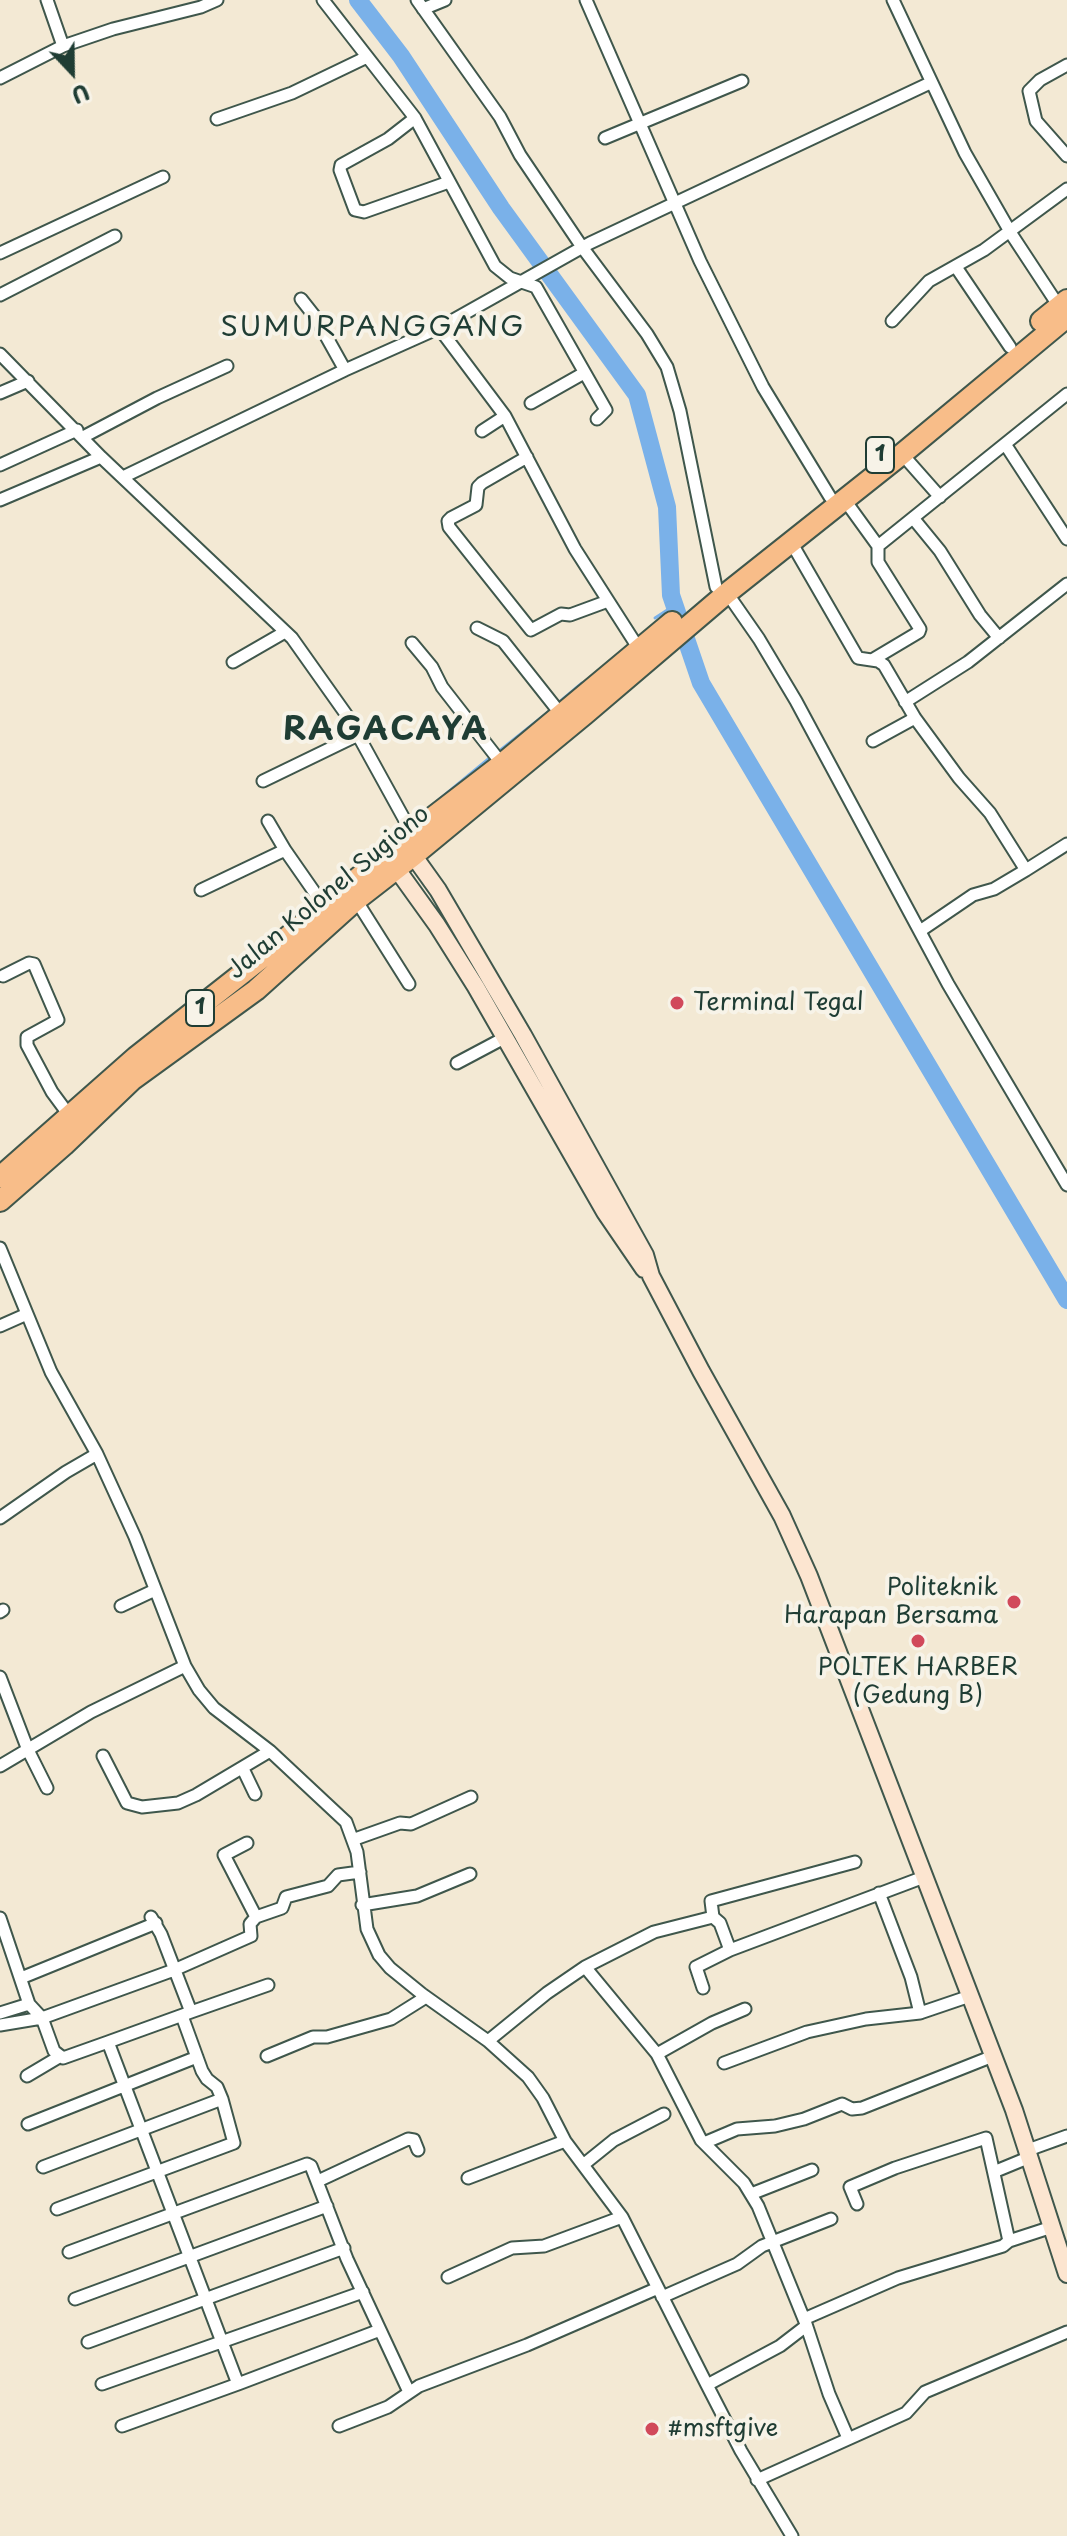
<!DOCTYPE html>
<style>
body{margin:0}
#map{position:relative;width:1067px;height:2536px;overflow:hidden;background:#f3e9d4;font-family:"Playpen Sans",sans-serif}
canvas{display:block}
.north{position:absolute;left:32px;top:32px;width:80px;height:80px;-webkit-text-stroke:6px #f7f3e8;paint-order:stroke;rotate:158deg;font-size:22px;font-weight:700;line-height:32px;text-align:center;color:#1f3d34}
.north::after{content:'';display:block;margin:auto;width:28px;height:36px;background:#1f3d34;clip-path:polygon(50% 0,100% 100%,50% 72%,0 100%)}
</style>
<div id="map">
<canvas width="1067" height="2536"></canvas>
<div class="north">U</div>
</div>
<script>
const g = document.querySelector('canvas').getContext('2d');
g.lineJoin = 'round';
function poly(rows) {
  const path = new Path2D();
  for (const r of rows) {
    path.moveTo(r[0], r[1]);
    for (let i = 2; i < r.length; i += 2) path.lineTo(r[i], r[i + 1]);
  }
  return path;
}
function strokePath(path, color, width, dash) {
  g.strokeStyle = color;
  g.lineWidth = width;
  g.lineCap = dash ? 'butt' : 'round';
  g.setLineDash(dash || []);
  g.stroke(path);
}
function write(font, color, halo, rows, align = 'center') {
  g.font = font + ' "Playpen Sans",sans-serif';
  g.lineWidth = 8;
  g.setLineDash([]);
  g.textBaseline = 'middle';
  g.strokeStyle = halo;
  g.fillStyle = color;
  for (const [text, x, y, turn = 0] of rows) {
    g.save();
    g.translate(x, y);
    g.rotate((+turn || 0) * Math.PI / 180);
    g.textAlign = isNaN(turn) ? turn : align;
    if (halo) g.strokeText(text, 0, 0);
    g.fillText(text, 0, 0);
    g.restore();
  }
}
const stream = poly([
 [655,618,675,605],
 [557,704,582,683],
 [498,752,552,709],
 [430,807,492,756],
 [217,981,226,974]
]);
const river = poly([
 [358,0,401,56,501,208,637,395,667,507,671,595,701,683,1067,1300]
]);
const street = poly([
 [47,0,63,46],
 [323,0,415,118,495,266,510,278,536,287,606,410,597,419],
 [417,0,500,117,520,155,582,247,647,334,667,367,680,411,716,587],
 [586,0,700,261,763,387,830,497],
 [893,0,965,153,1012,235,1060,308],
 [423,9,445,0],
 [1067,65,1040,80,1029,91,1036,121,1067,156],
 [0,78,63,46,113,29,201,7,217,0],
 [415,118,388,139,341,165,340,170,355,210,364,212,449,182],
 [217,119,292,93,367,57],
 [605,138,742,81],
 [0,253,163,177],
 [956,267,1010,347],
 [0,295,115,236],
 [301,299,316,318,345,370],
 [892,321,929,281,984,250,1067,189],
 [439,328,505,416,575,549,639,649],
 [0,354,101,457,292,638,348,717,413,835],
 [0,393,28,381],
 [531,403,584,373],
 [482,431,505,416],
 [83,437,157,398,227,366],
 [1005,444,1067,539],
 [902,454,940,497],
 [527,457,482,483,478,487,476,505,451,518,448,521,449,527,531,630,561,614,570,615,608,601],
 [0,465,77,430],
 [123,477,345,370,439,328,590,243,930,83],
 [844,499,878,546,878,562,920,629,919,632,872,660],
 [0,500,101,457],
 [913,518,940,551,980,615,999,638],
 [791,542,858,658,878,661,884,665,915,718,959,778,990,813,1024,867,1026,870,1067,844],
 [878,546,1067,394],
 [727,593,759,639,796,701,948,984,1067,1185],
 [477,628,503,641,560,713],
 [412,643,432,667,442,687,502,764],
 [233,662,285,632],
 [905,702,968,662,1067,584],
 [873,741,915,718],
 [263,781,358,735],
 [268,821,285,850],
 [201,890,285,850,324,906],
 [356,900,409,984],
 [920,931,973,895,994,889,1026,870],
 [3,976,29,963,34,964,58,1020,27,1037,27,1045,52,1092,69,1115],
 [457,1063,506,1037],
 [0,1248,51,1372,97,1454,135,1537,185,1666,199,1690,214,1708,270,1751,346,1822,357,1852,367,1929,379,1955,390,1968,422,1994,488,2041,547,1993,585,1967,654,1932,713,1917,720,1923,730,1950,924,1877],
 [0,1326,27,1314],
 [0,1518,66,1472,97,1454],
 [121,1606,155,1590],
 [0,1612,3,1610],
 [0,1677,28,1750,47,1788],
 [103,1756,127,1803,142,1807,178,1803,196,1795,270,1751],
 [0,1766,91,1712,185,1666],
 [243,1769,255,1794],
 [355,1839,400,1823,411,1824,471,1797],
 [247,1843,224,1855,256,1917,282,1908,286,1897,328,1886,338,1875,360,1872],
 [362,1905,417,1896,470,1874],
 [151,1917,161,1934,191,2012,108,2042,238,2384,380,2330],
 [713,1917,711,1901,855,1862],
 [0,1918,29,2004],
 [585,1967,657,2054,701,2140,744,2183,758,2206,806,2324,829,2394,848,2438],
 [21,1978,156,1923],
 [703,1988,696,1967,730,1950],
 [191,2012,268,1985],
 [0,2013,29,2004,42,2018,54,2051,63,2058,108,2042],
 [920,2013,970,1996],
 [0,2025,42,2018,174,1970,251,1936,250,1924,256,1917],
 [488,2041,528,2077,543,2098,565,2141,622,2217,707,2385,780,2346,806,2326],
 [657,2054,712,2023,745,2009],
 [267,2056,313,2037,327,2037,391,2019,426,1997],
 [724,2063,807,2032,866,2019,920,2013,911,1977,879,1893],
 [27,2076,59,2057],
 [28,2124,197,2057],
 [704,2143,737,2129,775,2126,804,2119,842,2104,852,2109,862,2108,993,2056],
 [1028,2150,1067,2136],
 [583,2165,614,2140,664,2114],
 [43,2167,222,2099],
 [996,2171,1030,2157],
 [468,2178,565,2141],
 [318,2181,408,2139,414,2140,418,2150],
 [751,2194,812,2170],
 [857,2204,850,2187,895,2168,986,2138,1009,2241],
 [57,2209,234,2143,222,2099,217,2087,207,2079,202,2071,182,2016],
 [69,2252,307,2164,311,2166,347,2259,409,2392],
 [448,2277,512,2248,544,2246,622,2217],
 [662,2297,737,2264,762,2246,831,2219],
 [75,2299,327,2206],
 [804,2319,898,2278,1003,2246,1009,2241,1052,2227],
 [88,2342,344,2248],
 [102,2384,363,2292],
 [707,2385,741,2451,792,2536],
 [122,2426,238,2384],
 [339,2426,388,2407,419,2386,527,2345,658,2288],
 [757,2480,906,2413,925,2392,1067,2332]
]);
const secondary = poly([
 [408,848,438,890,523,1035,645,1255,651,1276,701,1371,782,1516,809,1576,1014,2110,1067,2274],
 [391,861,437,925,476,987,605,1212,644,1269]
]);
const highway = poly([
 [1041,321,1067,300],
 [0,1177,136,1057,277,946,402,841,502,764,672,622],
 [0,1201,64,1145,132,1080,256,990,356,900,414,855,585,714,727,593,902,454,1067,317]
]);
const markers = [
 [677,1003,8,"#d1495b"],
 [1014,1602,8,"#d1495b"],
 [918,1641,8,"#d1495b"],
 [652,2429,8,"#d1495b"]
];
const shields = [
 [880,455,28],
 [200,1008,28]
];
const shieldNames = [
 ["1",880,455],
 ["1",200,1008]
];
const streetNames = [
 ["Jalan Kolonel Sugiono",329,893,-40]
];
const poiNames = [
 ["Terminal Tegal",693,1003],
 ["Politeknik",998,1588,"right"],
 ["Harapan Bersama",998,1616,"right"],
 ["POLTEK HARBER",918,1668,"center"],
 ["(Gedung B)",918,1696,"center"],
 ["#msftgive",668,2429]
];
const quarterNames = [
 ["SUMURPANGGANG",373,328]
];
const districtNames = [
 ["RAGACAYA",386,731]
];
strokePath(stream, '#7ab1e9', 3);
strokePath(river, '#7ab1e9', 18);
strokePath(street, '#3f574c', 15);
strokePath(secondary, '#3f574c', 20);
strokePath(highway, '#3f574c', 24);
strokePath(street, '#fff', 11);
strokePath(secondary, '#fce5d0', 16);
strokePath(highway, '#f8bd89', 20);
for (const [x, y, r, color] of markers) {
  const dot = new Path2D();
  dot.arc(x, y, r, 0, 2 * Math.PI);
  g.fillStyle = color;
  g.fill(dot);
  strokePath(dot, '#f7f3e8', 3);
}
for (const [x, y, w] of shields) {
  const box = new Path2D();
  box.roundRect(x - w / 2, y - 18, w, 36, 6);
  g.fillStyle = '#f7f3e8';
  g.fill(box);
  strokePath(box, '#1f3d34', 2);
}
write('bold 22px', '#1f3d34', null, shieldNames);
write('24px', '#1f3d34', '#f7f3e8', streetNames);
write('24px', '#1f3d34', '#f7f3e8', poiNames, 'left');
g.letterSpacing = '2px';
write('28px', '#1f3d34', '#f7f3e8', quarterNames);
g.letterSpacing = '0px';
g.letterSpacing = '2px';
write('bold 32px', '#1f3d34', '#f7f3e8', districtNames);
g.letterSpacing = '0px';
</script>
